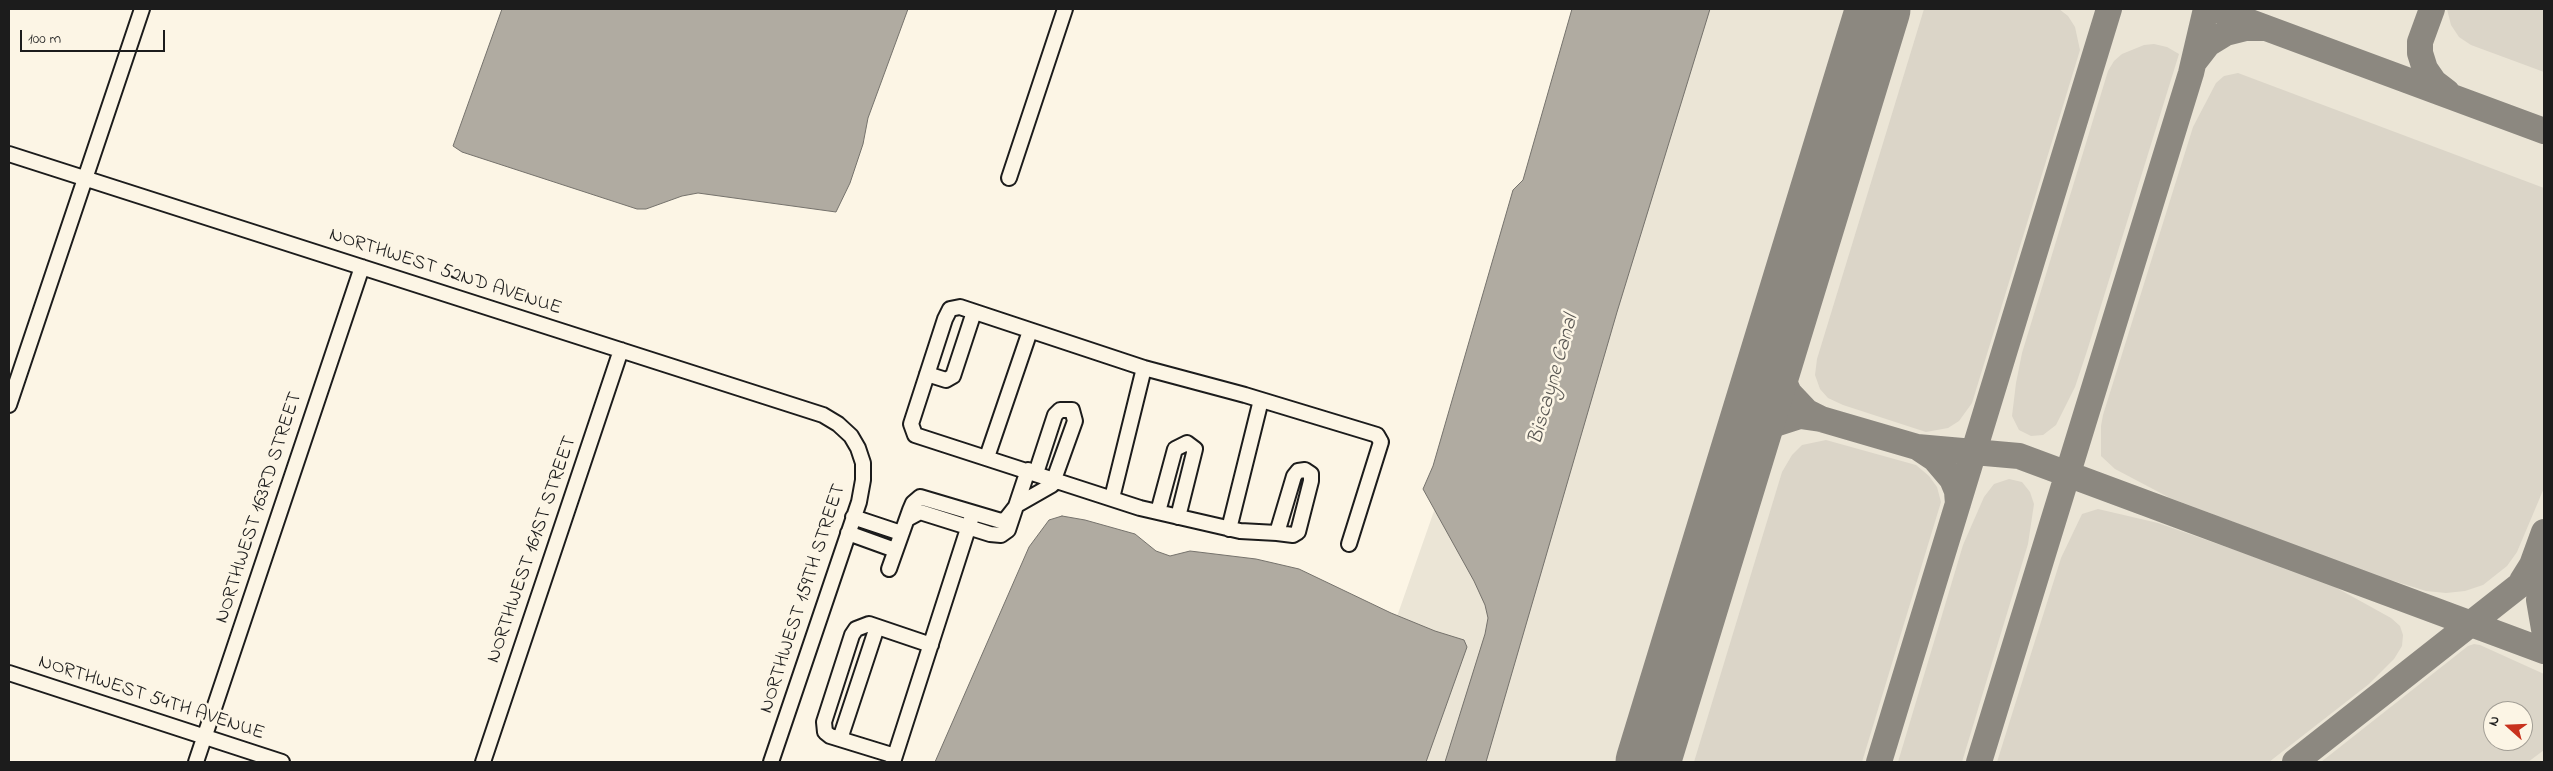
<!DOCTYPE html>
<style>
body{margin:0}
#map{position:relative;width:2553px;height:771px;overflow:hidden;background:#fcf5e5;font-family:"Indie Flower",sans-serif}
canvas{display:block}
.frame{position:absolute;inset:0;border:10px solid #1c1c1c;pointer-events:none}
.north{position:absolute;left:2483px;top:701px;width:50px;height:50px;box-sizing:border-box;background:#fcf5e5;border:1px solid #a29e95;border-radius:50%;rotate:290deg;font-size:14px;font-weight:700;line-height:20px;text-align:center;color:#1c1c1c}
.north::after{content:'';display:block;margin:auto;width:18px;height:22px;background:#c8321e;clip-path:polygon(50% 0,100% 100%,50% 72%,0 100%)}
.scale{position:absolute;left:20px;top:30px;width:145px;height:22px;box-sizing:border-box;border:2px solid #1c1c1c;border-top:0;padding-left:6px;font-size:15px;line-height:18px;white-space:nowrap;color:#1c1c1c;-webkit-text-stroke:4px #fcf5e5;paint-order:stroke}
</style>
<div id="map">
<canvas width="2553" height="771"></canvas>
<div class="frame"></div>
<div class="north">N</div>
<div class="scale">100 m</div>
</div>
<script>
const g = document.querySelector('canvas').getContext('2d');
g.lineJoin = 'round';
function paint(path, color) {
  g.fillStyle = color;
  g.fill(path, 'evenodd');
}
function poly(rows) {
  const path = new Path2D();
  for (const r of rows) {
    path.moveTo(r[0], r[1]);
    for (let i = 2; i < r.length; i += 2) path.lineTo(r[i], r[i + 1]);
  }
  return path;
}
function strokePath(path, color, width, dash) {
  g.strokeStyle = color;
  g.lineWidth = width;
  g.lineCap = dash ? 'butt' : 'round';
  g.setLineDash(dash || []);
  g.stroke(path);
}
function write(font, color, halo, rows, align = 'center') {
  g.font = font + ' "Indie Flower",sans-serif';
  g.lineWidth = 5;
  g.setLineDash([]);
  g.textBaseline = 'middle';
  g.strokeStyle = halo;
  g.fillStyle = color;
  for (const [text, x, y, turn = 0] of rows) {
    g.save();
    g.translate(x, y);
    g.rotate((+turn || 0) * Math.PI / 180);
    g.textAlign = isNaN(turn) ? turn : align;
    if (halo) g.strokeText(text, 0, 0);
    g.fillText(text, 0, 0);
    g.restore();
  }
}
const built = poly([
 [1610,9,2544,9,2544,762,1346,762],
 [2493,711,2523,711,2523,741,2493,741]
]);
const green = poly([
 [1924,9,2059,9,2068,16,2075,27,2080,50,1972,403,1959,421,1948,428,1926,432,1843,405,1828,398,1820,389,1815,375,1817,359],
 [2447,9,2544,9,2544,72,2471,45,2459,37,2451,25],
 [2154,44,2167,47,2179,54,2087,351,2075,387,2056,425,2043,435,2031,436,2019,430,2012,416,2016,383,2022,353,2108,71,2114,61,2122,54,2144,45],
 [2238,73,2544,188,2544,488,2517,552,2507,566,2483,585,2465,591,2446,593,2426,591,2368,573,2170,498,2115,469,2101,456,2101,426,2103,415,2193,127,2216,83,2224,76],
 [1826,440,1916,465,1929,476,1937,487,1941,502,1862,762,1694,762,1782,472,1792,455,1802,445],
 [2009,479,2022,482,2030,492,2034,504,2028,544,1962,762,1898,762,1963,545,1984,497,1994,484],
 [2098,509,2158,523,2326,582,2391,618,2400,626,2403,635,2402,646,2394,659,2369,684,2269,762,1997,762,2061,558,2082,514],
 [2474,644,2480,645,2544,674,2544,750,2528,762,2321,762,2468,646],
 [2493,711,2523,711,2523,741,2493,741]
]);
const water = poly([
 [502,9,908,9,868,118,863,144,850,183,836,212,698,193,682,196,646,209,637,209,462,152,453,146,502,9],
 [1572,9,1710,9,1617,312,1486,762,1445,762,1485,634,1488,618,1485,605,1474,581,1423,489,1433,466,1513,190,1523,180,1572,9],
 [1062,516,1085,520,1135,534,1156,551,1170,556,1190,551,1256,559,1299,569,1391,613,1435,631,1464,640,1467,647,1426,762,935,762,1029,547,1049,520,1062,516]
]);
const taxiway = poly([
 [2215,9,2544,131],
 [2432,9,2420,42,2420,53,2425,69,2434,82,2447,92],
 [2194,62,2208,44,2226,33,2246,28,2262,28],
 [1775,348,1778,368,1789,393,1807,412,1821,419],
 [1917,447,1935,459,1952,479,1957,491,1958,504],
 [1744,449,1769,426,1800,416,1821,419,1917,447,2019,456,2544,651],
 [2544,576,2539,600,2544,629],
 [2522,581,2532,565,2544,532],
 [1879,762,2109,9],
 [1979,762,2191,73,2206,9],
 [2295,762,2544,566]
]);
const runway = poly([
 [1648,762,1878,9]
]);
const minor = poly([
 [9,154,823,415,838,424,851,436,858,448,863,463,863,480,859,502,771,762],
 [1009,178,1065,9],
 [927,374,946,380,953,376,974,312],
 [9,405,142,9],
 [987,457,1030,331],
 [1112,498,1144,368],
 [1158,512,1175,449,1187,443,1195,449,1178,517],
 [853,517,901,533],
 [907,519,920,512,990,534,1001,535,1008,530,1028,470],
 [1229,529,1261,400],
 [848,533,895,550],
 [1277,533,1294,476,1298,471,1305,470,1311,474,1311,481,1298,532,1293,535,1277,533,1240,531,1140,508,915,435,911,424,945,319,950,309,960,307,1144,368,1245,395,1377,435,1381,442,1349,544],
 [889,569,910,510,913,503,920,497,1001,521,1006,519,1017,505,1052,485,1075,421,1072,410,1060,410,1055,415,1036,473],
 [9,673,282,762],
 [840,739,877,627],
 [895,756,830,736,825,732,824,722,852,635,856,629,869,624,931,645],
 [196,762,362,267],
 [483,762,621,350],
 [893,762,973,513]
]);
const streetNames = [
 ["NORTHWEST 52ND AVENUE",445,273,18],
 ["NORTHWEST 163RD STREET",260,508,-72],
 ["NORTHWEST 161ST STREET",533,550,-71],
 ["NORTHWEST 159TH STREET",804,599,-72],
 ["NORTHWEST 54TH AVENUE",151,699,18]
];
const waterNames = [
 ["Biscayne Canal",1555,380,-74]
];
paint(built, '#ebe5d6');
paint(green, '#dbd5c8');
paint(water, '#b0aba1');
strokePath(water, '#75726c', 1);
strokePath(taxiway, '#8c8880', 26);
strokePath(runway, '#8c8880', 65);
strokePath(minor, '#1c1c1c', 18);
strokePath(minor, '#fcf5e5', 14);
write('20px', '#1c1c1c', '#fcf5e5', streetNames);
write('italic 21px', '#575551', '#fcf5e5', waterNames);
</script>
